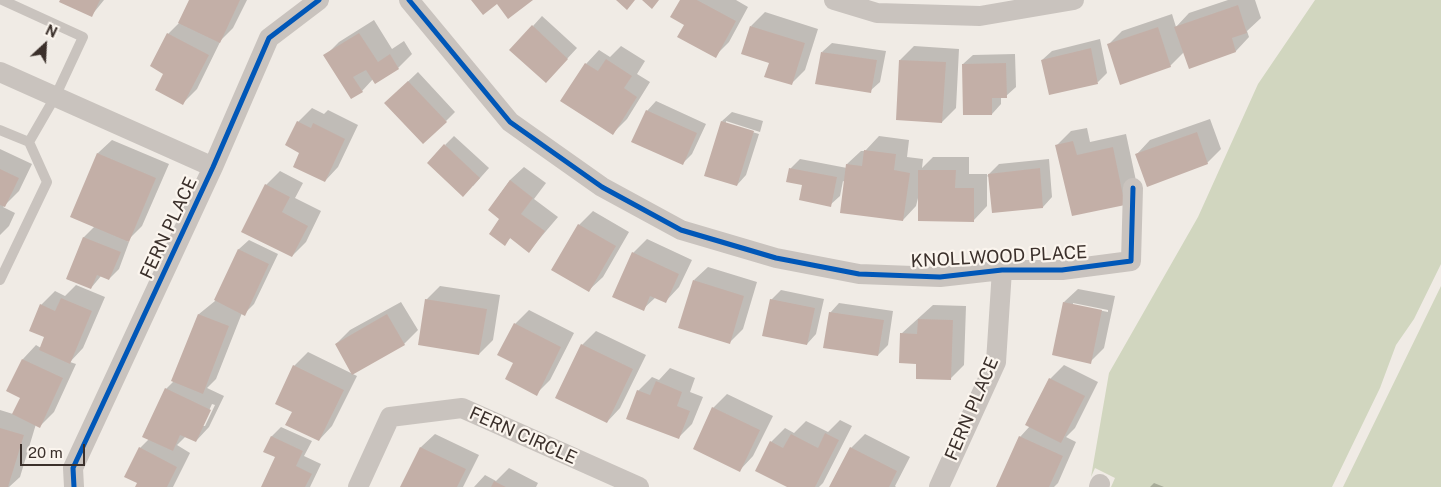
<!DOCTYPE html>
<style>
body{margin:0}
#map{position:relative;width:1441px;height:487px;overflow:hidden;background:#f0ebe5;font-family:"Public Sans",sans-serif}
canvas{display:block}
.north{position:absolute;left:20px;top:20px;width:50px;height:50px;-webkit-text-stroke:4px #fbf5ee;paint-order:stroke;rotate:25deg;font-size:14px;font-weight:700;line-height:20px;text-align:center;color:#3b302b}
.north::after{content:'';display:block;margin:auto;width:18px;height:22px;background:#3b302b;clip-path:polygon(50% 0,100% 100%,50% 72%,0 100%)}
.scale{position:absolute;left:20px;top:444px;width:65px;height:22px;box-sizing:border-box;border:2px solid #3b302b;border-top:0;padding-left:6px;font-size:15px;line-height:18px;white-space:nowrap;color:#3b302b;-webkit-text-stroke:4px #fbf5ee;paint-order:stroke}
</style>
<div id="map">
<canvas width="1441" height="487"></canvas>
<div class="north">N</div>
<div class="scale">20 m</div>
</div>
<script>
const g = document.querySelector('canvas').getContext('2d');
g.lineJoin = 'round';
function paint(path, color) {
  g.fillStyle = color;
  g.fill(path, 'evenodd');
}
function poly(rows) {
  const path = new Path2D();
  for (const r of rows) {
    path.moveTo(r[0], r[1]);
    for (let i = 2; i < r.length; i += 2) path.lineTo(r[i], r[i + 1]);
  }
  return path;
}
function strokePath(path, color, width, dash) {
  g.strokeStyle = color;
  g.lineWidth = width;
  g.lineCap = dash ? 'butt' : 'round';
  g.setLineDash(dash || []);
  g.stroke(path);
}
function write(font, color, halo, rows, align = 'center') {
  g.font = font + ' "Public Sans",sans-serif';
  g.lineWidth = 4.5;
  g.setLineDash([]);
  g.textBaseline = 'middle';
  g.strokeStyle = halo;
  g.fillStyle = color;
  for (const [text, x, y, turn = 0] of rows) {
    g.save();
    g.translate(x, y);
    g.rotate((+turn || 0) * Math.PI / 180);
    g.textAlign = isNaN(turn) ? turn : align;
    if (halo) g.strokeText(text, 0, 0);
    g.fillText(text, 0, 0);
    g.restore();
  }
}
const green = poly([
 [1315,0,1441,0,1441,264,1414,319,1396,345,1380,388,1332,487,1111,487,1115,478,1095,468,1091,477,1109,373,1198,217,1258,84],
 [1441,286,1441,487,1343,487]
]);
const shadow = poly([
 [61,0,104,0,91,16],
 [190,0,247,0,233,28,221,40,197,89,183,103,165,73,168,34,180,22],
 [681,0,736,0,748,7,729,42,715,56,685,24],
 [1228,0,1255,0,1261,18,1247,31,1249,37,1236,51,1184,52,1170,66,1108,45,1122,31,1172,14,1176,27,1189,13],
 [765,12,818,29,805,70,791,84,770,62,751,26],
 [542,16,577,48,555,72,533,26],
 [374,20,392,49,404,41,412,54,398,68,373,79,362,91,325,56,339,42],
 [1100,39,1107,73,1098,82,1042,60,1052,51],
 [832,43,886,51,880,82,870,91,822,52],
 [621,46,645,61,637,74,650,82,627,119,613,133,586,64,599,50,610,57],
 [914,46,959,49,956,108,942,122,900,60],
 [1015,54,1016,87,1006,96,1001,96,1001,104,992,114,963,64,973,55],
 [418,72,455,112,446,121,396,93],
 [656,101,706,124,692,154,682,164,647,111],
 [312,108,324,114,328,110,358,125,338,167,325,181,301,152,298,122],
 [732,112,763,121,760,132,726,121,726,124,759,134,746,175,737,185,722,121],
 [1210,119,1221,149,1207,163,1137,154,1150,140],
 [1087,128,1090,142,1126,134,1138,190,1124,204,1057,145,1071,131],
 [454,136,489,168,473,186,445,145],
 [879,136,909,140,907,157,923,159,922,168,933,157,969,157,969,174,987,174,987,176,999,164,1049,159,1052,197,1043,207,987,176,987,206,974,220,918,198,916,206,903,220,845,182,843,181,840,196,830,205,804,185,788,181,791,168,800,159,847,168,847,164,861,151,865,151],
 [112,140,169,164,142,226,127,241,129,242,119,269,109,279,101,276,91,288,67,279,84,237,95,226,72,216,98,153],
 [0,149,32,164,19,191,3,207,15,213,9,226,0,235],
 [524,167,546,183,534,199,558,217,529,251,511,237,505,244,501,219,489,210,510,180],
 [280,171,303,183,295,198,321,211,306,242,292,256,266,185],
 [593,211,629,232,603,277,589,290,553,269,579,225],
 [647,239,692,260,679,287,666,301,656,297,643,309,633,253],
 [249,240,278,254,254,304,244,314,242,313,216,379,207,388,224,396,209,427,196,441,186,436,177,445,190,453,173,487,136,487,139,483,126,476,140,448,149,439,166,389,174,381,199,314,215,301,239,249],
 [212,404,215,405,205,426,202,426],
 [708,267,757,282,743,329,729,343,694,280],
 [76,285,105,297,83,348,70,362,76,364,54,412,40,426,36,424,20,477,9,487,0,487,0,410,13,414,22,397,23,359,36,345,41,348,46,337,41,305,55,291,65,296],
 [440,286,500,295,493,340,479,354,426,300],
 [1078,289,1115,296,1104,348,1090,362,1064,302],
 [1073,303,1108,310,1108,312,1073,305],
 [781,290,824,299,816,334,807,344,771,300],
 [401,302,418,330,404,344,336,344,350,330],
 [839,303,893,311,888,345,878,355,830,313],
 [933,305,966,306,964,365,950,379,917,363,901,334],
 [529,310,574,333,550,380,536,394,515,363,515,324],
 [596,331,646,355,620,408,607,422,582,345],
 [308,352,357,376,332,426,319,440,294,366],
 [1064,365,1098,382,1075,428,1066,437,1076,442,1058,483,1054,487,997,487,1020,437,1030,426,1050,379],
 [670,368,695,378,690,392,703,397,692,424,678,438,638,391,652,377,659,380],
 [727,394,773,416,753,456,740,470,713,408],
 [840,420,852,426,823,483,819,487,790,487,771,442,785,428,794,433,806,421,828,432],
 [281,427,312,441,304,456,321,464,310,487,262,487,276,457,265,451,272,436],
 [435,434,479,455,463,487,402,487,421,447],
 [865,434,910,457,895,486,896,487,831,487,851,448],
 [509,468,538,483,536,487,474,487,485,475,496,481],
 [1154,483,1164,487,1150,487]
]);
const building = poly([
 [60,0,100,0,92,17,59,2],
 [189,0,240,0,220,43,178,23],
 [471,0,533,0,508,19,497,4,483,15],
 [616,0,635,0,627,10],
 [642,0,659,0,652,9],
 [680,0,697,0,736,21,716,58,677,37,684,25,670,17],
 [1238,5,1247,33,1232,38,1236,52,1189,69,1174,27],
 [532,25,568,59,546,83,509,50],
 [750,26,805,43,792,85,764,77,769,63,741,54],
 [1158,27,1171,67,1120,85,1107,44],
 [167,33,209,55,183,105,155,90,163,74,150,66],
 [359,33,378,62,390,54,399,69,375,84,366,70,353,77,363,92,351,99,323,55],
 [1091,48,1098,84,1049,95,1041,60],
 [821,52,877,60,871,93,815,84],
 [606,59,632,76,624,88,637,97,613,135,560,101,585,63,598,71],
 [899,60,946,62,942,123,896,120],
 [1006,63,1007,98,992,98,992,115,963,115,962,64],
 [408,81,447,122,423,144,384,103],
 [646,110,697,133,683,165,631,142],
 [297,121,311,128,313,123,345,139,325,182,293,167,299,153,285,145],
 [721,121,754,131,737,186,704,176],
 [1197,132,1208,164,1147,187,1135,154],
 [1073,141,1077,155,1113,147,1125,205,1072,216,1055,145],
 [444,144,480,178,463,197,427,163],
 [864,150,896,154,894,170,910,173,903,221,840,213,846,164,862,166],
 [97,153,156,178,129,242,70,217],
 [789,168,837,177,831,207,799,200,802,185,786,182],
 [1040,168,1043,208,992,213,988,174],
 [0,169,19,178,5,207,0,205],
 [918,170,956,170,955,188,974,188,974,222,918,221],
 [510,180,533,198,521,214,545,231,529,253,510,238,505,246,489,234,499,219,488,210],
 [265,184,290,197,282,212,308,226,292,257,241,232],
 [578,224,616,246,589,292,551,270],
 [83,237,121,252,109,280,97,275,91,289,66,279],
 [238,249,269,264,245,316,214,300],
 [632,252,679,274,666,303,650,296,644,311,612,297],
 [693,280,744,296,730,344,678,328],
 [61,298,92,311,70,364,39,350,44,337,29,331,40,304,55,311],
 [425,299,487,309,479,355,418,345],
 [770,299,815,308,807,345,762,336],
 [1063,302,1102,310,1091,364,1052,355],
 [829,312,884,320,878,356,823,348],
 [198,314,229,326,203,394,171,381],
 [387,314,405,345,352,375,335,344],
 [918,319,953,320,951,380,916,379,916,364,899,363,900,333,917,334],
 [514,323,561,347,537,396,505,379,513,363,497,355],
 [581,344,633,369,607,423,555,398],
 [22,359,63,378,40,428,12,414,20,398,6,391],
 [293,365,344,390,319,441,285,425,292,412,275,404],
 [1049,378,1085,396,1061,443,1025,425],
 [656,381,682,392,677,406,690,411,679,439,626,419,637,390,650,395],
 [165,388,211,410,196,442,180,435,173,451,142,437],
 [712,407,760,430,740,472,693,449],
 [0,428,24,435,8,487,0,487],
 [825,433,839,440,815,487,787,487,755,471,770,441,783,448,791,434,818,448],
 [271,436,303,451,296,466,312,474,305,487,261,487,275,457,263,452],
 [1019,436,1063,456,1049,487,996,487],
 [139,447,177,467,167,487,135,487,137,483,124,477],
 [420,447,466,469,457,487,400,487],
 [850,447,897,471,889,487,829,487],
 [494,481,506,487,491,487]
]);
const lane = poly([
 [2,0,83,37,55,97,29,142],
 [0,130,29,142,47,182,0,280]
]);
const street = poly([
 [409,0,510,122,602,187,681,230,776,258,859,274,940,277,1002,270,1062,270,1131,261,1133,188],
 [834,0,877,13,980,16,1074,0],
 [0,72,213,167],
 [74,487,73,468,213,167,269,38,319,0],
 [358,487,390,417,462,408,639,487],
 [939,487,996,362,1002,270],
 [1099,487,1100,484]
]);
const cycleway = poly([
 [409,0,510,122,602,187,681,230,776,258,859,274,940,277,1002,270,1062,270,1131,261,1133,188],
 [74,487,73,468,213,167,269,38,319,0]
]);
const streetNames = [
 ["FERN PLACE",169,228,-65],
 ["KNOLLWOOD PLACE",999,257,-3],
 ["FERN PLACE",972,409,-67],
 ["FERN CIRCLE",523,436,24]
];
paint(green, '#d1d6bf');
paint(shadow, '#0003');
paint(building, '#c3afa7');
strokePath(lane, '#c9c3be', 10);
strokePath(street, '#c9c3be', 20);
strokePath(cycleway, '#0057b8', 5);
write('18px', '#3b302b', '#fbf5ee', streetNames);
</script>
